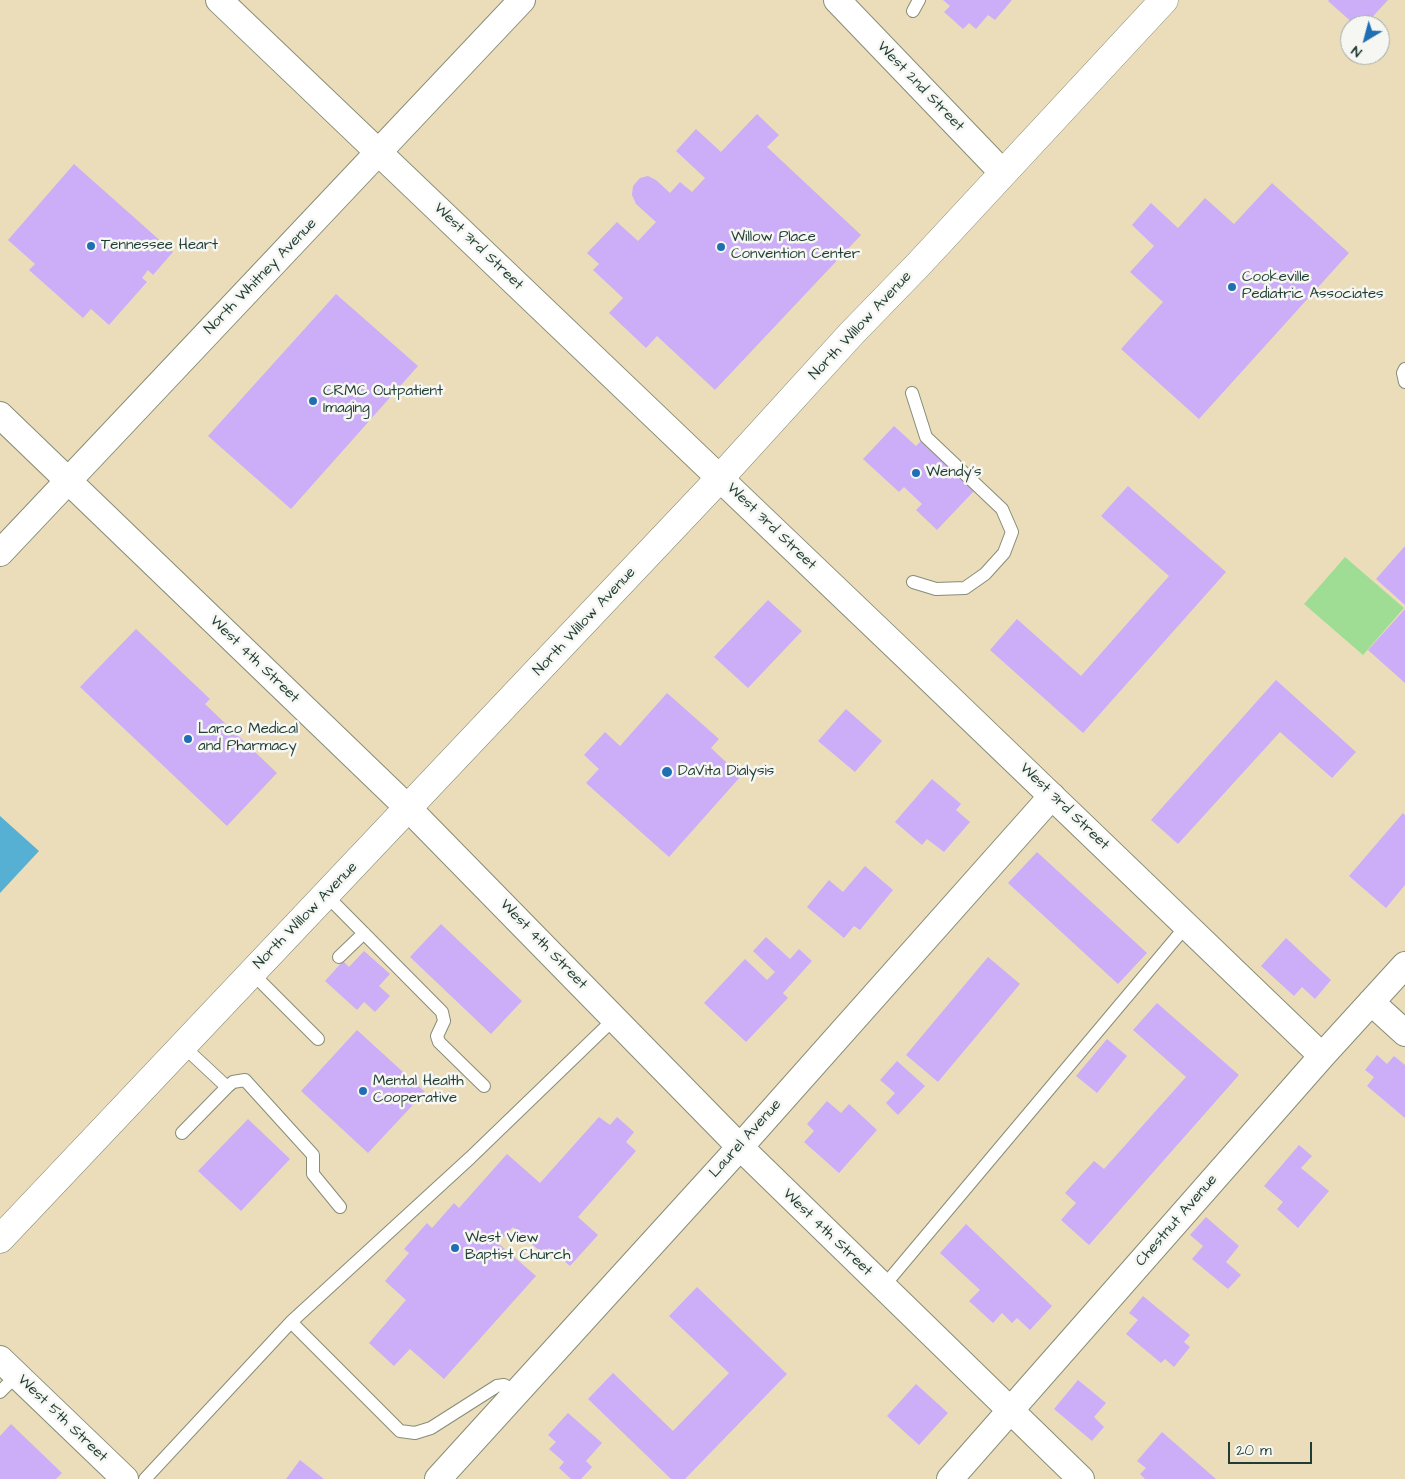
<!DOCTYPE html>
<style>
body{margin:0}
#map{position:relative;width:1405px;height:1479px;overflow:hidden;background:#ecddba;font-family:"Architects Daughter",sans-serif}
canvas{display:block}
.north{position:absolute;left:1340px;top:15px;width:50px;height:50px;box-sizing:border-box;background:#f6f6f2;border:1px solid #a0aca6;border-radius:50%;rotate:217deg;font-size:14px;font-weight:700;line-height:20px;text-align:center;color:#1f3d34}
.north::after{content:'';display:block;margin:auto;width:18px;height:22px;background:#1f6fb2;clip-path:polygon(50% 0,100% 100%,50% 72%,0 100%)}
.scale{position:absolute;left:1228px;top:1442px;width:84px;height:22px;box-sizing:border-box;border:2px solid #1f3d34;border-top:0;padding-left:6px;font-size:15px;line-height:18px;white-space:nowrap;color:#1f3d34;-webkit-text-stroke:4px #f6f6f2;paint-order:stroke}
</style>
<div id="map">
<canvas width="1405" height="1479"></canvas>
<div class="north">N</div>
<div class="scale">20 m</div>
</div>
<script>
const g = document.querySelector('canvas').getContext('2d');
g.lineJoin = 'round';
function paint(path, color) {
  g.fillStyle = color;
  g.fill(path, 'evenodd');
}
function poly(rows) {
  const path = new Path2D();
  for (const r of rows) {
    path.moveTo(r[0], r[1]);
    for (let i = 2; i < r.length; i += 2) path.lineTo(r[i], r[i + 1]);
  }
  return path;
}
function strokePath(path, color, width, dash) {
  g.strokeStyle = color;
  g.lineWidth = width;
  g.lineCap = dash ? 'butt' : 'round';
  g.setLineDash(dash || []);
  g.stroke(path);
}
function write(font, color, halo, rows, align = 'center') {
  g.font = font + ' "Architects Daughter",sans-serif';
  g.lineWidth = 5;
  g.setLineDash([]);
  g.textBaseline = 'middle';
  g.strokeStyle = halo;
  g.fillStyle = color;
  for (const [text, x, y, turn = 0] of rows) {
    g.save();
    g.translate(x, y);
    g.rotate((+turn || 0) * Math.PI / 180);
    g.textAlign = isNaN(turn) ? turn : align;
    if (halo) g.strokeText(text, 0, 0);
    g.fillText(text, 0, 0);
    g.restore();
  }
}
const green = poly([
 [1345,557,1404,608,1363,655,1304,604]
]);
const water = poly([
 [0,816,39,851,0,893]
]);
const building = poly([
 [943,0,1012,0,995,20,988,15,976,29,969,23,963,29,944,12,950,6],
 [1329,0,1388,0,1365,25,1355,25,1328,1],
 [757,114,779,135,767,147,861,235,715,390,657,336,646,348,609,313,623,298,593,270,599,264,587,253,617,222,638,241,656,222,636,204,632,195,633,186,640,178,648,176,656,180,670,193,680,182,692,192,705,178,676,151,696,129,721,152],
 [74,164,173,252,153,275,148,270,142,278,147,282,109,325,91,309,83,318,29,270,35,264,8,240],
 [1272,183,1349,253,1199,419,1121,349,1163,302,1130,272,1154,246,1132,225,1151,203,1178,228,1205,198,1234,224],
 [336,294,418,366,291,509,208,436],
 [894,426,916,446,921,441,974,491,937,530,916,510,922,504,904,487,899,492,863,459],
 [1128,486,1226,572,1083,733,990,650,1017,619,1081,676,1169,576,1101,516],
 [1405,546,1405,605,1376,579],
 [768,600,802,631,748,688,714,657],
 [1405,609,1405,683,1368,650],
 [136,629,210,699,205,704,277,773,227,826,80,687],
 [1276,680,1356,752,1332,778,1280,732,1178,844,1151,820],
 [667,693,719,739,711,748,741,776,669,857,586,783,599,769,584,755,605,732,620,746],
 [846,709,882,741,855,772,818,741],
 [932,779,961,804,956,810,970,822,944,852,927,839,922,845,895,822],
 [1403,813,1405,815,1405,885,1386,908,1349,876],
 [1037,852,1147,953,1118,984,1008,883],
 [865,866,893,890,860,930,854,926,844,938,807,907,829,880,843,892],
 [441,924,522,1001,491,1034,410,957],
 [766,937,790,959,799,949,812,961,783,993,788,998,746,1042,704,1003,745,959,767,980,775,972,753,951],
 [1286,938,1331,980,1315,999,1302,987,1294,996,1261,966],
 [364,951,390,974,379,986,390,996,375,1012,364,1002,357,1010,325,981,343,961,349,967],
 [988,957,1020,984,938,1082,906,1055],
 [1157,1003,1239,1075,1089,1245,1061,1220,1076,1203,1065,1193,1094,1161,1104,1169,1186,1077,1133,1030],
 [357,1030,425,1092,368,1153,301,1091],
 [1107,1039,1127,1056,1097,1093,1076,1076],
 [1377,1055,1387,1064,1394,1056,1405,1065,1405,1118,1367,1086,1374,1077,1365,1070],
 [897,1061,925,1086,898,1115,886,1103,895,1093,880,1080],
 [827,1101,841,1113,849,1104,877,1130,839,1173,804,1142,814,1131,807,1124],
 [599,1117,610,1125,617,1117,634,1132,626,1142,636,1151,578,1217,598,1235,570,1266,549,1248,543,1254,513,1227,498,1243,536,1276,444,1379,410,1349,394,1366,369,1343,406,1300,385,1281,409,1253,404,1249,427,1223,432,1228,454,1203,459,1208,507,1154,540,1183],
 [248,1119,290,1159,241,1211,198,1171],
 [1299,1145,1312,1156,1301,1168,1329,1191,1298,1228,1277,1209,1283,1202,1264,1186],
 [1206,1217,1239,1246,1226,1262,1241,1275,1228,1289,1192,1259,1203,1246,1190,1235],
 [966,1224,1052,1306,1030,1330,1017,1318,1012,1323,1002,1313,993,1323,969,1301,980,1290,940,1253],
 [697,1287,787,1374,685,1479,671,1479,588,1399,613,1373,673,1431,729,1373,669,1316],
 [1143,1296,1190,1335,1184,1342,1190,1347,1174,1367,1165,1359,1161,1363,1126,1334,1138,1320,1129,1313],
 [1078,1380,1106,1403,1094,1417,1104,1427,1092,1441,1054,1409],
 [916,1384,948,1413,919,1445,887,1416],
 [568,1413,602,1443,586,1461,592,1467,581,1479,571,1479,559,1468,564,1462,549,1449,556,1442,548,1435],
 [11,1424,62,1473,56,1479,0,1479,0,1436],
 [1162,1432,1216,1479,1145,1479,1140,1474,1146,1468,1137,1461],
 [300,1460,324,1479,286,1479]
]);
const service = poly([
 [913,11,919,0],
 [1405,369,1403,373,1405,382],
 [912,393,926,437,1002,509,1012,532,1004,553,985,574,965,588,936,589,913,582],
 [326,895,442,1012,444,1021,437,1036,439,1042,484,1086],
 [339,957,364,933],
 [252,973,318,1039],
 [227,1087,233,1082,245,1080,313,1155,313,1174,340,1207],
 [182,1133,227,1087,183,1046],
 [883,1287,1187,925],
 [291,1322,400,1431,415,1433,431,1428,497,1386,504,1385,516,1392],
 [0,1392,17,1375],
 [145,1479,291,1322,470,1158,614,1019]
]);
const minor = poly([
 [219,0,907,657,1322,1056],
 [837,0,1003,173],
 [0,415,409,809,740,1147,1081,1479],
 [0,553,522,0],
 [1371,1002,1405,1033],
 [0,1359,125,1479],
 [438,1479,740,1147,1052,796],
 [950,1479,1322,1056,1405,965]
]);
const secondary = poly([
 [0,1239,720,478,852,333,918,265,1164,0]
]);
const markers = [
 [91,246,5,"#1f6fb2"],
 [721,247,5,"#1f6fb2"],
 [1232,287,5,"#1f6fb2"],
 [313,401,5,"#1f6fb2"],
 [916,473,5,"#1f6fb2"],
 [188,739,5,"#1f6fb2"],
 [667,772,6,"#1f6fb2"],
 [363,1091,5,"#1f6fb2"],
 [455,1248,5,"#1f6fb2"]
];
const streetNames = [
 ["West 2nd Street",920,87,46],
 ["West 3rd Street",478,247,44],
 ["North Whitney Avenue",261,277,-46],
 ["North Willow Avenue",861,326,-47],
 ["West 3rd Street",771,527,44],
 ["North Willow Avenue",585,622,-47],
 ["West 4th Street",254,660,44],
 ["West 3rd Street",1064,807,44],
 ["North Willow Avenue",306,916,-46],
 ["West 4th Street",543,945,46],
 ["Laurel Avenue",746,1139,-48],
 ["Chestnut Avenue",1177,1221,-49],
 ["West 4th Street",827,1233,44],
 ["West 5th Street",62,1419,44]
];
const poiNames = [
 ["Willow Place",731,238],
 ["Convention Center",731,255],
 ["Tennessee Heart",101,246],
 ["Cookeville",1242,278],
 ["Pediatric Associates",1242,295],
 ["CRMC Outpatient",323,392],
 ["Imaging",323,409],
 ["Wendy's",926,473],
 ["Larco Medical",198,730],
 ["and Pharmacy",198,747],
 ["DaVita Dialysis",678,772],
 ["Mental Health",373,1082],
 ["Cooperative",373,1099],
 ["West View",465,1239],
 ["Baptist Church",465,1256]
];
paint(green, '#9edd93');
paint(water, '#55b0d3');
paint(building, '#cbadf8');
strokePath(service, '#868d77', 14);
strokePath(minor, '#868d77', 28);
strokePath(secondary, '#868d77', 29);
strokePath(service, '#fff', 12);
strokePath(minor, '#fff', 26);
strokePath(secondary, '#fff', 28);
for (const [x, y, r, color] of markers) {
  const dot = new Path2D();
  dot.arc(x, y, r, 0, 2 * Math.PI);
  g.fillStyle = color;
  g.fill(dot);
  strokePath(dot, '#f6f6f2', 2);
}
write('15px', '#1f3d34', '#f6f6f2', streetNames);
write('15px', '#1f3d34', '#f6f6f2', poiNames, 'left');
</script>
